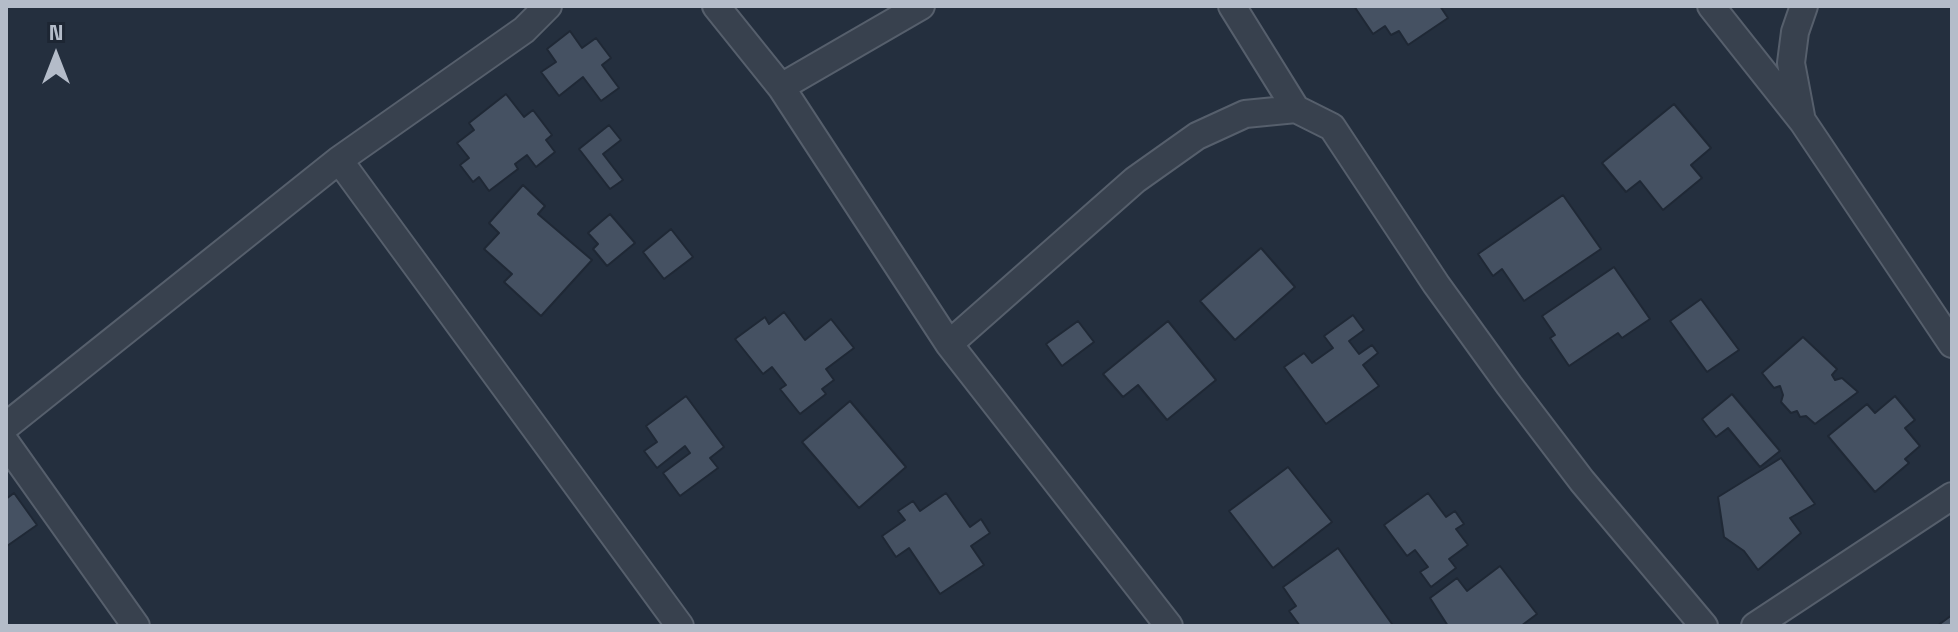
<!DOCTYPE html>
<style>
body{margin:0}
#map{position:relative;width:1958px;height:632px;overflow:hidden;background:#242f3e;font-family:"Space Grotesk",sans-serif}
canvas{display:block}
.frame{position:absolute;inset:0;border:8px solid #b4bcc9;pointer-events:none}
.north{position:absolute;left:16px;top:16px;width:80px;height:80px;-webkit-text-stroke:6px #1d2633;paint-order:stroke;rotate:0deg;font-size:22px;font-weight:700;line-height:32px;text-align:center;color:#b4bcc9}
.north::after{content:'';display:block;margin:auto;width:28px;height:36px;background:#b4bcc9;clip-path:polygon(50% 0,100% 100%,50% 72%,0 100%)}
</style>
<div id="map">
<canvas width="1958" height="632"></canvas>
<div class="frame"></div>
<div class="north">N</div>
</div>
<script>
const g = document.querySelector('canvas').getContext('2d');
g.lineJoin = 'round';
function paint(path, color) {
  g.fillStyle = color;
  g.fill(path, 'evenodd');
}
function poly(rows) {
  const path = new Path2D();
  for (const r of rows) {
    path.moveTo(r[0], r[1]);
    for (let i = 2; i < r.length; i += 2) path.lineTo(r[i], r[i + 1]);
  }
  return path;
}
function strokePath(path, color, width, dash) {
  g.strokeStyle = color;
  g.lineWidth = width;
  g.lineCap = dash ? 'butt' : 'round';
  g.setLineDash(dash || []);
  g.stroke(path);
}
const building = poly([
 [1354,6,1440,6,1448,18,1408,45,1399,31,1391,35,1385,26,1373,34,1354,6],
 [570,31,582,48,596,38,611,58,602,65,619,88,601,101,583,77,559,96,541,72,556,62,547,49,570,31],
 [506,94,524,117,533,110,552,135,546,140,555,152,536,167,527,155,515,164,518,169,489,191,479,177,473,182,460,165,469,158,457,143,474,130,469,123,506,94],
 [1674,104,1711,148,1691,165,1702,178,1663,210,1640,181,1626,192,1602,163,1674,104],
 [609,125,621,140,603,154,623,180,610,189,579,149,609,125],
 [523,185,545,206,538,214,592,260,541,316,504,282,512,274,484,249,499,233,489,223,523,185],
 [1563,195,1601,249,1524,301,1502,269,1493,276,1478,254,1563,195],
 [610,214,635,243,607,266,593,249,598,244,588,233,610,214],
 [671,229,693,257,664,279,643,252,671,229],
 [1261,248,1295,287,1235,340,1200,301,1261,248],
 [1614,267,1650,319,1622,338,1618,333,1569,366,1550,338,1555,335,1542,316,1614,267],
 [1701,299,1739,350,1707,372,1670,321,1701,299],
 [784,312,805,340,831,319,854,348,826,369,834,380,822,389,826,394,800,414,780,389,786,385,772,367,763,374,735,339,765,317,769,324,784,312],
 [1353,315,1364,330,1349,341,1359,354,1372,345,1378,353,1363,365,1379,386,1326,424,1284,367,1304,353,1312,363,1333,348,1324,336,1353,315],
 [1078,321,1094,342,1062,366,1046,344,1078,321],
 [1168,321,1216,380,1167,420,1138,385,1123,397,1103,374,1168,321],
 [1803,337,1837,369,1832,375,1835,380,1842,378,1858,392,1815,424,1806,416,1800,417,1797,411,1791,413,1781,402,1783,395,1780,386,1774,388,1762,373,1803,337],
 [1732,394,1780,451,1760,467,1728,428,1716,437,1702,419,1732,394],
 [686,396,724,447,710,458,718,468,680,496,663,473,690,453,685,446,657,468,644,451,657,442,646,426,686,396],
 [1895,396,1915,420,1905,428,1920,446,1905,459,1909,463,1875,492,1828,436,1867,404,1875,413,1895,396],
 [850,401,906,467,859,508,802,442,850,401],
 [1781,458,1815,504,1790,518,1801,533,1758,570,1744,551,1724,537,1718,497,1781,458],
 [1288,467,1332,522,1273,568,1229,511,1288,467],
 [14,493,37,525,7,546,6,499,14,493],
 [946,493,970,527,981,519,990,533,971,546,984,565,940,594,909,548,896,557,882,536,905,520,898,511,913,501,920,511,946,493],
 [1428,493,1446,517,1455,511,1464,524,1456,529,1468,545,1449,559,1456,568,1431,587,1420,572,1428,567,1415,550,1407,556,1384,525,1428,493],
 [1338,548,1392,624,1390,626,1300,626,1289,611,1296,606,1283,587,1338,548],
 [1500,566,1537,614,1521,626,1448,626,1430,598,1457,578,1467,591,1500,566],
 [1952,615,1952,626,1937,626,1952,615]
]);
const minor = poly([
 [716,6,781,87,949,344,1169,626],
 [1232,6,1296,109],
 [1711,6,1803,122,1952,344],
 [781,87,921,6],
 [1801,116,1791,63,1795,32,1804,6],
 [339,160,680,626],
 [949,344,1135,180,1197,136,1245,114,1296,109,1332,127,1436,284,1509,385,1582,481,1704,626],
 [6,426,339,160,524,30,548,6],
 [6,443,136,626],
 [1755,626,1952,496]
]);
paint(building, '#455162');
strokePath(building, '#1f2835', 2);
strokePath(minor, '#565f6c', 30);
strokePath(minor, '#38414e', 26);
</script>
